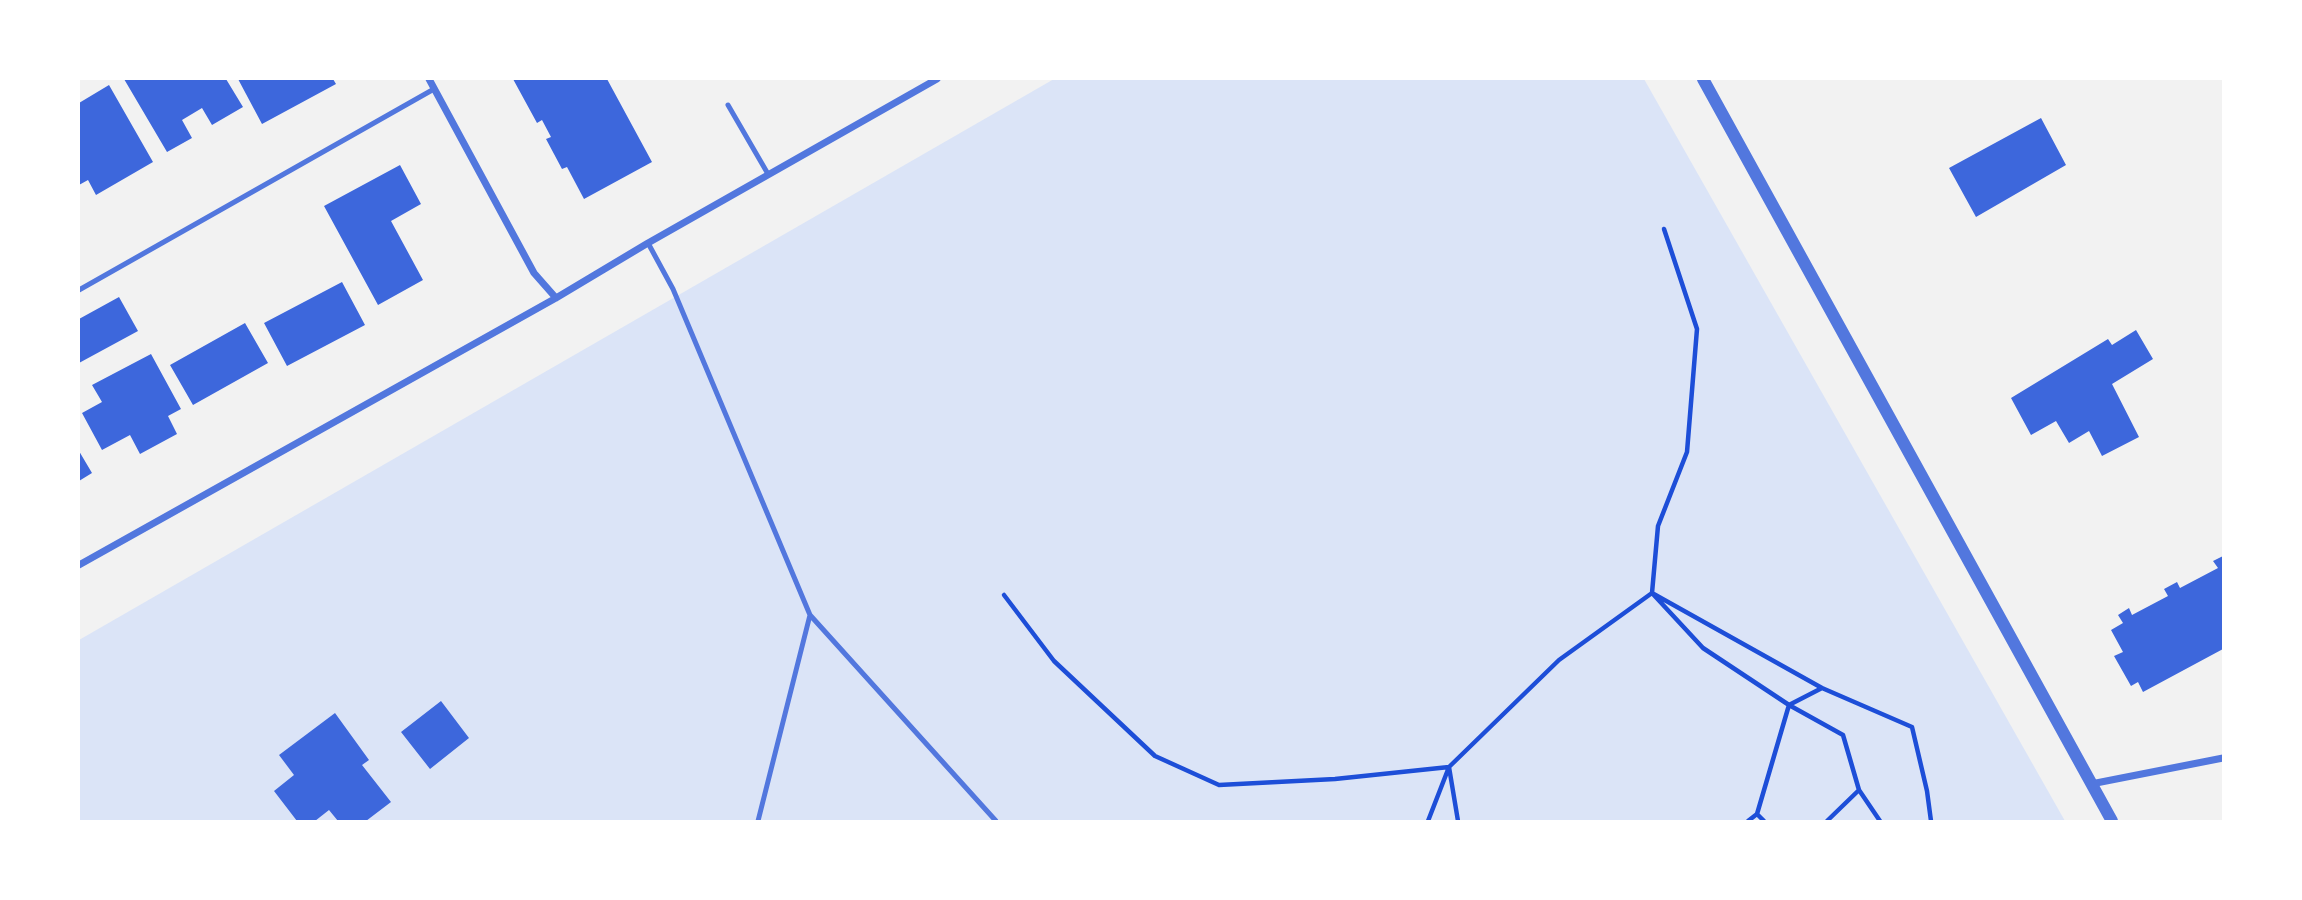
<!DOCTYPE html>
<style>
body{margin:0}
#map{position:relative;width:2302px;height:900px;overflow:hidden;background:#f2f2f2;font-family:Poppins,sans-serif}
canvas{display:block}
.frame{position:absolute;inset:0;border:80px solid #fff;pointer-events:none}
</style>
<div id="map">
<canvas width="2302" height="900"></canvas>
<div class="frame"></div>
</div>
<script>
const g = document.querySelector('canvas').getContext('2d');
g.lineJoin = 'round';
function paint(path, color) {
  g.fillStyle = color;
  g.fill(path, 'evenodd');
}
function poly(rows) {
  const path = new Path2D();
  for (const r of rows) {
    path.moveTo(r[0], r[1]);
    for (let i = 2; i < r.length; i += 2) path.lineTo(r[i], r[i + 1]);
  }
  return path;
}
function strokePath(path, color, width, dash) {
  g.strokeStyle = color;
  g.lineWidth = width;
  g.lineCap = dash ? 'butt' : 'round';
  g.setLineDash(dash || []);
  g.stroke(path);
}
const green = poly([
 [1054,79,1644,79,2065,821,79,821,79,640]
]);
const building = poly([
 [124,79,226,79,243,107,212,125,202,108,182,120,192,138,167,152],
 [238,79,333,79,336,84,262,124],
 [513,79,607,79,652,162,584,199,567,167,562,169,546,139,551,137,542,120,537,123],
 [109,85,153,162,96,195,88,180,79,185,79,103],
 [2041,118,2066,165,1976,217,1949,168],
 [400,165,421,204,391,221,423,280,378,305,324,206],
 [342,282,365,325,287,366,264,323],
 [119,297,138,331,79,363,79,319],
 [245,323,268,363,193,405,170,365],
 [2136,330,2153,359,2112,384,2139,437,2102,456,2089,431,2069,443,2056,421,2031,435,2011,398,2108,339,2112,345],
 [151,354,181,409,168,416,177,434,140,454,130,435,102,450,82,413,102,402,92,385],
 [79,451,92,473,79,481],
 [2223,556,2223,649,2143,692,2138,682,2131,686,2114,656,2123,652,2111,630,2123,623,2118,615,2129,608,2132,615,2168,596,2164,589,2177,582,2180,588,2218,568,2213,561],
 [441,701,469,738,430,769,401,732],
 [335,713,369,760,362,765,391,802,366,821,338,821,329,810,315,821,297,821,274,791,294,775,279,755]
]);
const path = poly([
 [1664,229,1697,329,1687,452,1658,526,1652,593,1703,648,1789,705,1843,735,1859,790,1880,821],
 [1004,595,1054,661,1155,756,1219,785,1335,779,1449,767,1559,660,1652,593,1822,688],
 [1449,767,1458,821],
 [1757,814,1789,705,1822,688,1912,727,1927,791,1931,821],
 [1428,821,1449,767],
 [1748,821,1757,814,1764,821],
 [1827,821,1859,790]
]);
const service = poly([
 [728,105,768,174],
 [648,243,673,289,810,615,758,821],
 [79,290,434,89],
 [810,615,996,821]
]);
const minor = poly([
 [429,79,534,273,556,298],
 [79,565,556,298,648,243,937,79],
 [2091,784,2223,758]
]);
const tertiary = poly([
 [1703,79,2112,821]
]);
paint(green, '#dbe4f7');
paint(building, '#3d67dc');
strokePath(path, '#1d4ed8', 4.5);
strokePath(service, '#5277de', 5);
strokePath(minor, '#5277de', 7);
strokePath(tertiary, '#5277de', 12);
</script>
